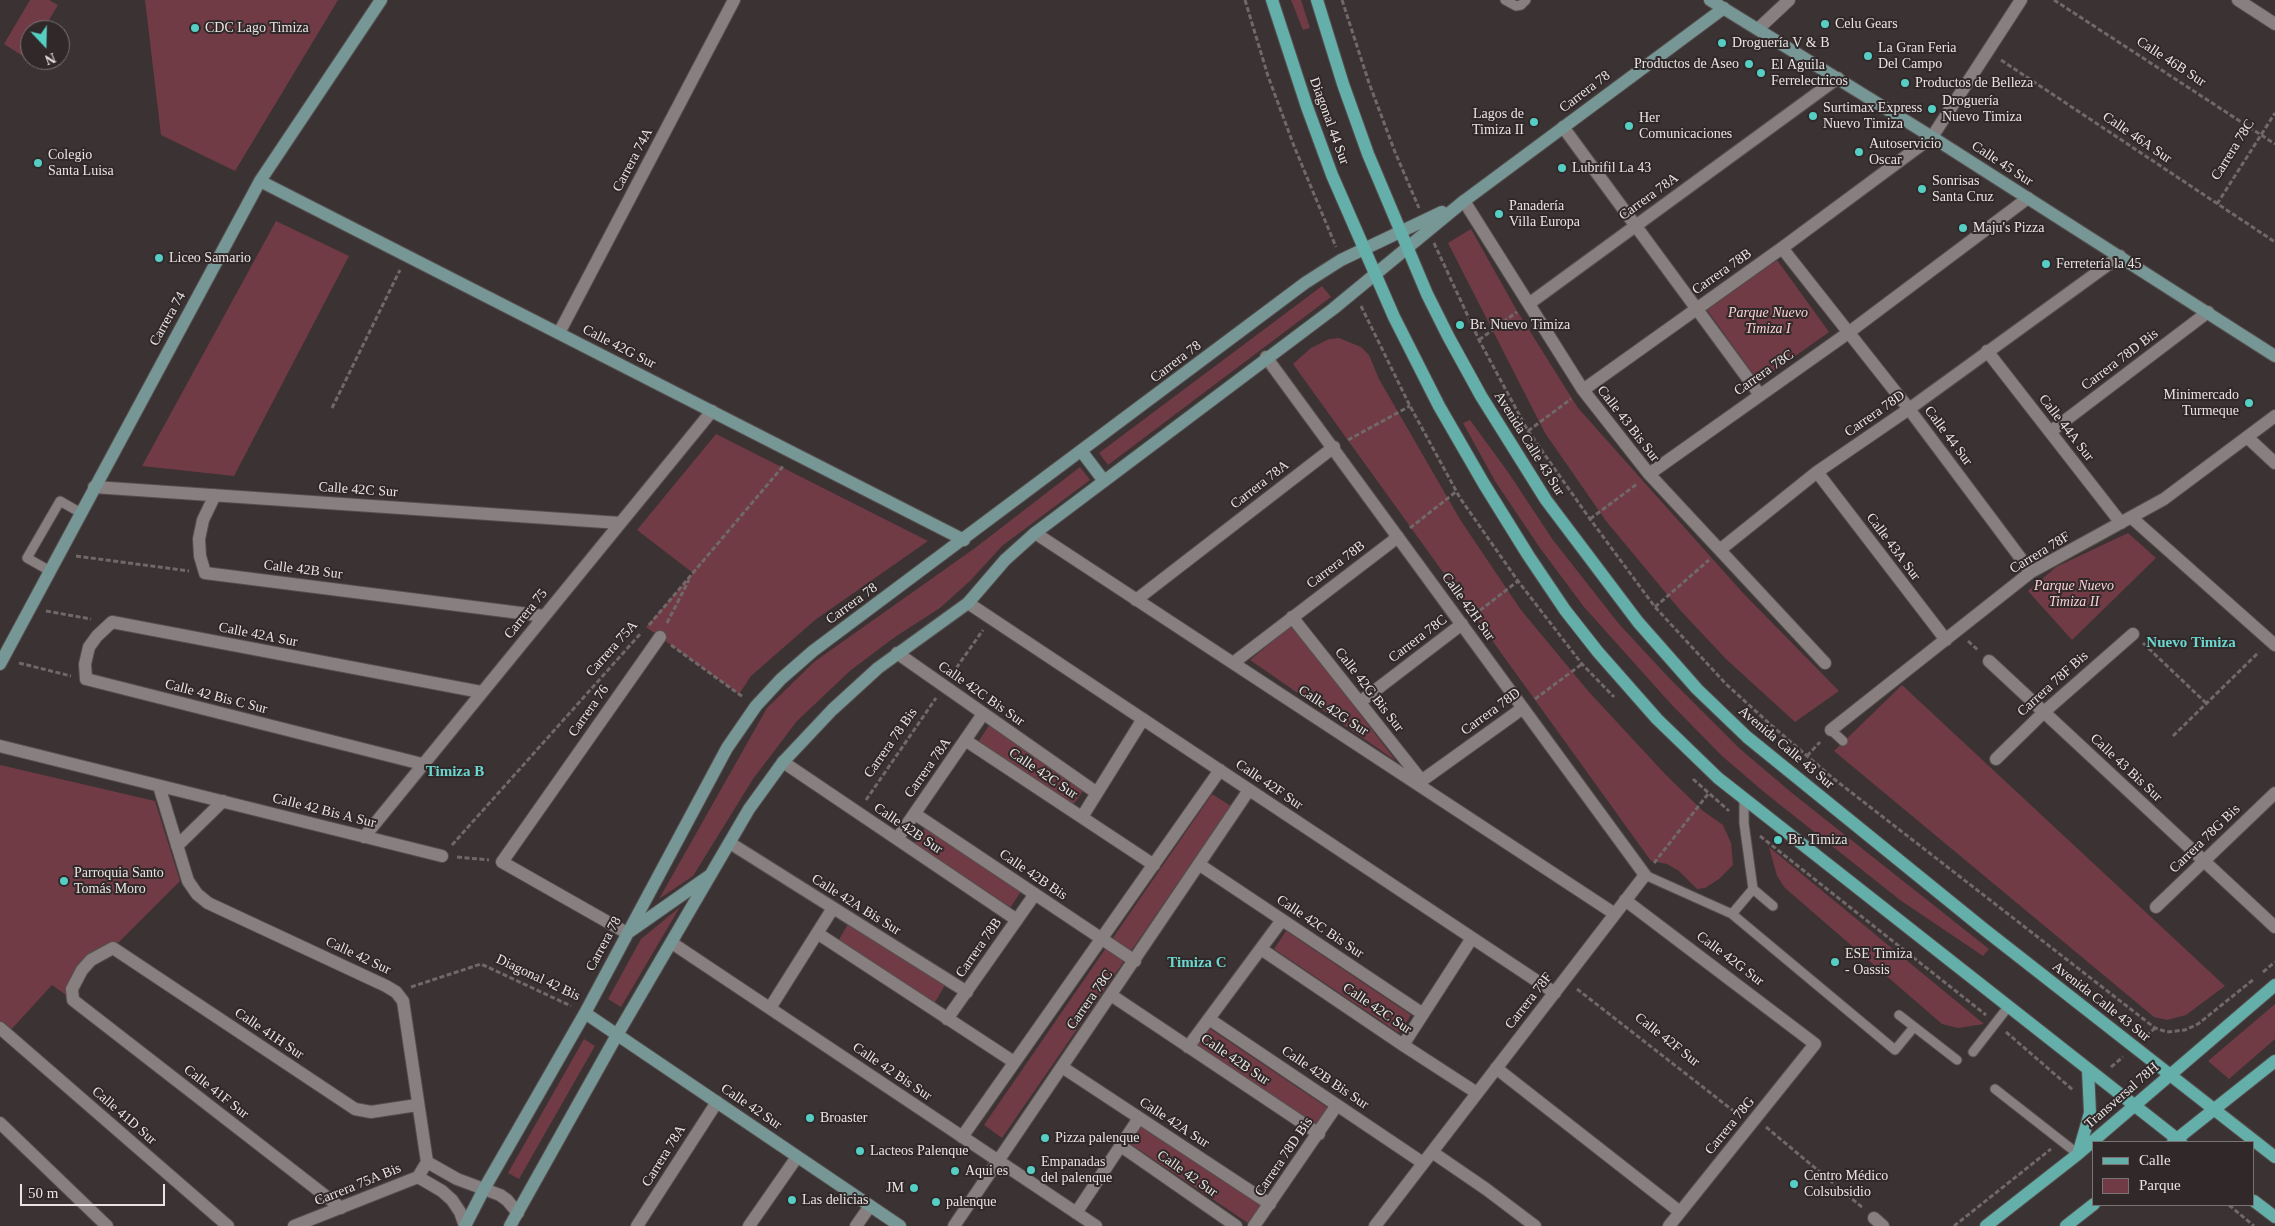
<!DOCTYPE html>
<meta charset="utf-8">
<style>
body{margin:0}
#map{position:relative;width:2275px;height:1226px;overflow:hidden;background:#3b3233;font-family:"Times New Roman",serif}
canvas{display:block}
.legend{position:absolute;left:2092px;top:1141px;width:162px;height:65px;box-sizing:border-box;background:#302829;border:1px solid #7a7374;margin:0;padding:6px 9px;list-style:none;font-size:15px;color:#e9e4e4}
.legend li{display:flex;align-items:center;gap:10px;height:25px}
.legend b{width:25px;border:1px solid #7a7374}
.north{position:absolute;left:20px;top:20px;width:50px;height:50px;box-sizing:border-box;background:#302829;border:1px solid #7a7374;border-radius:50%;rotate:159deg;font-size:14px;font-weight:700;line-height:20px;text-align:center;color:#e9e4e4}
.north::after{content:'';display:block;margin:auto;width:18px;height:22px;background:#56cec4;clip-path:polygon(50% 0,100% 100%,50% 72%,0 100%)}
.scale{position:absolute;left:20px;top:1184px;width:145px;height:22px;box-sizing:border-box;border:2px solid #e9e4e4;border-top:0;padding-left:6px;font-size:15px;line-height:18px;white-space:nowrap;color:#e9e4e4;-webkit-text-stroke:4px #302829;paint-order:stroke}
</style>
<div id="map">
<canvas width="2275" height="1226"></canvas>
<ul class="legend">
<li><b style="height:6px;background:#64afa9"></b>Calle</li>
<li><b style="height:14px;background:#703b44"></b>Parque</li>
</ul>
<div class="north">N</div>
<div class="scale">50 m</div>
</div>
<script>
const g = document.querySelector('canvas').getContext('2d');
g.lineJoin = 'round';
function paint(path, color) {
  g.fillStyle = color;
  g.fill(path, 'evenodd');
}
function poly(rows) {
  const path = new Path2D();
  for (const r of rows) {
    path.moveTo(r[0], r[1]);
    for (let i = 2; i < r.length; i += 2) path.lineTo(r[i], r[i + 1]);
  }
  return path;
}
function strokePath(path, color, width, dash) {
  g.strokeStyle = color;
  g.lineWidth = width;
  g.lineCap = dash ? 'butt' : 'round';
  g.setLineDash(dash || []);
  g.stroke(path);
}
function write(font, color, halo, rows, align = 'center') {
  g.font = font + ' "Times New Roman",serif';
  g.lineWidth = 4;
  g.setLineDash([]);
  g.textBaseline = 'middle';
  g.strokeStyle = halo;
  g.fillStyle = color;
  for (const [text, x, y, turn = 0] of rows) {
    g.save();
    g.translate(x, y);
    g.rotate((+turn || 0) * Math.PI / 180);
    g.textAlign = isNaN(turn) ? turn : align;
    if (halo) g.strokeText(text, 0, 0);
    g.fillText(text, 0, 0);
    g.restore();
  }
}
const green = poly([
 [30,0,49,0,58,5,43,30,30,30,30,52,26,58,4,44],
 [145,0,338,0,235,171,161,135],
 [1291,0,1301,0,1310,28,1303,30],
 [276,221,349,256,234,476,142,466],
 [1471,229,1516,309,1578,408,1743,593,1839,691,1795,722,1726,659,1680,610,1606,521,1545,433,1448,243],
 [1777,260,1829,332,1759,382,1707,310],
 [1322,286,1331,297,1108,465,1099,453],
 [1339,338,1361,347,1369,355,1379,379,1461,521,1521,610,1589,692,1666,775,1703,811,1723,825,1731,843,1733,865,1719,879,1705,888,1697,889,1679,871,1667,864,1651,861,1293,364,1311,348,1329,339],
 [1470,420,1508,472,1553,540,1619,624,1671,680,1739,748,1792,793,1989,949,1983,956,1900,900,1764,792,1722,756,1671,704,1584,607,1540,548,1495,481,1463,423],
 [716,434,928,541,815,620,751,676,739,694,646,627,693,573,637,530],
 [1080,467,1090,480,1002,546,970,581,940,608,895,637,851,670,797,721,753,779,693,876,659,899,767,708,814,662,975,548],
 [2128,533,2156,558,2072,640,2028,591,2056,567],
 [1292,625,1396,761,1250,660],
 [1902,685,2225,986,2186,1015,2167,1020,2154,1017,1834,751],
 [990,724,1085,788,1073,805,978,742],
 [0,765,155,801,180,881,113,948,77,980,73,1000,52,985,7,1034,0,1028],
 [1212,794,1231,806,1002,1138,984,1125],
 [926,826,1022,890,1010,908,914,844],
 [1769,847,1984,1024,1958,1028,1942,1024,1785,888,1777,876],
 [680,907,621,1007,608,999,641,939],
 [848,924,945,985,934,1004,837,943],
 [1286,931,1411,1015,1399,1033,1274,949],
 [2275,1004,2275,1039,2229,1079,2208,1061],
 [1206,1026,1331,1110,1319,1128,1194,1044],
 [584,1039,595,1046,519,1179,508,1173],
 [1138,1124,1263,1207,1251,1225,1126,1141]
]);
const path = poly([
 [1245,0,1268,76,1294,146,1336,247],
 [1342,0,1369,83,1395,152,1419,208],
 [2054,0,2275,144],
 [2001,60,2275,242],
 [2217,204,2275,113],
 [1434,243,1479,340,1528,431,1590,519,1655,607,1726,684,1771,725,1834,779,2155,1028,2167,1032,2185,1030,2198,1024,2254,979],
 [1361,306,1410,406,1460,498,1518,581,1582,664,1614,697],
 [1479,340,1517,312],
 [332,408,400,270],
 [1528,431,1571,399],
 [1348,440,1410,406],
 [1590,519,1637,484],
 [1410,528,1457,491],
 [76,556,189,571],
 [1655,607,1709,560],
 [46,611,91,619],
 [1474,615,1518,581],
 [667,623,689,580],
 [649,625,784,465],
 [1968,641,1979,651],
 [2143,643,2206,703],
 [671,645,743,697],
 [19,663,71,676],
 [952,674,983,630],
 [1535,699,1582,664],
 [2173,736,2259,652],
 [1807,756,1820,742],
 [1693,779,1729,811],
 [866,800,936,698],
 [1760,836,1986,1015],
 [452,845,641,633],
 [457,857,489,860],
 [1654,863,1708,794],
 [2263,972,2275,962],
 [411,987,481,964,571,1006],
 [1577,989,1740,1116],
 [2006,1032,2073,1090],
 [2146,1036,2155,1028],
 [2111,1067,2123,1057],
 [1766,1127,1863,1208],
 [2229,1205,2254,1226],
 [1954,1226,2051,1149]
]);
const lane = poly([
 [1505,0,1516,6,1521,5,1526,0],
 [50,571,27,558,60,501,81,513],
 [1831,730,1843,741],
 [1744,799,1744,823,1753,889,1773,906],
 [1645,875,1732,914,1753,889],
 [1732,914,1895,1050,1914,1027],
 [1899,1015,1957,1060],
 [1973,1052,2008,1007],
 [1995,1089,2078,1154]
]);
const street = poly([
 [2238,0,2275,24],
 [1758,29,1789,0],
 [1563,127,1760,395],
 [1464,201,1583,390,1649,474,1825,663],
 [1782,248,1909,409,2031,572],
 [1530,303,1838,78],
 [559,333,734,0],
 [1987,351,2121,523],
 [1266,357,1645,875,1375,1226],
 [1583,390,1782,248,1932,137,2021,0],
 [2050,432,2208,312],
 [2247,437,2275,463],
 [1817,472,1946,640],
 [1649,474,1848,333,2028,198],
 [94,487,620,523],
 [215,495,203,520,199,539,200,556,205,573,544,616],
 [2132,518,2275,645],
 [1035,533,1615,914],
 [1721,549,1817,472,1909,409,2120,256],
 [1136,600,1334,447],
 [968,603,1555,993],
 [1292,617,1422,781],
 [897,653,1097,793],
 [1989,661,2275,927],
 [1233,663,1398,537],
 [1360,702,1462,624],
 [1831,730,2031,572,2164,499,2275,416],
 [965,740,1154,865],
 [0,746,442,856],
 [1996,759,2044,712,2133,634],
 [783,762,1017,920],
 [422,764,86,679,85,664,89,647,97,636,112,622,481,692],
 [1417,784,1523,708],
 [159,786,188,881,197,894,208,903,386,986,396,992,403,1001,427,1162],
 [915,814,1135,961],
 [1082,817,1143,719],
 [364,837,712,411],
 [897,839,983,714],
 [730,843,967,992],
 [177,846,223,801],
 [1200,865,1423,1014],
 [1625,900,1815,1044,1669,1226],
 [2156,907,2275,793],
 [627,933,502,862,660,637],
 [817,933,1014,1062],
 [672,943,1096,1226],
 [1261,949,1403,1045,1477,1093],
 [1111,995,1319,1134],
 [770,1008,833,908],
 [947,1019,1035,894],
 [1209,1019,1423,1163],
 [0,1028,228,1226],
 [1403,1045,1472,938],
 [1188,1047,1282,920],
 [1062,1067,1270,1204],
 [1496,1068,1680,1212],
 [0,1123,107,1226],
 [962,1137,1220,770],
 [1121,1146,1236,1226],
 [1432,1152,1486,1189,1535,1226],
 [427,1162,457,1179,500,1195,507,1200,518,1213],
 [418,1177,442,1191,452,1200,460,1212,465,1226],
 [341,1208,73,1000,72,989,82,970,91,960,113,948,355,1109,371,1112,417,1105],
 [1076,1213,1139,1118],
 [1874,1218,1883,1226],
 [294,1226,418,1177,427,1162],
 [637,1226,717,1102],
 [749,1226,797,1157],
 [856,1226,870,1206],
 [954,1226,1249,790],
 [1254,1226,1337,1105]
]);
const secondary = poly([
 [1710,0,1932,137,2275,356],
 [260,181,964,540],
 [1082,452,1104,481],
 [0,664,260,181,381,0],
 [629,932,709,876],
 [585,1013,900,1226],
 [465,1226,484,1189,585,1013,727,748,756,706,781,679,813,651,1305,283,1341,260,1442,212],
 [510,1226,617,1035,749,809,783,762,832,710,878,668,968,603,1005,560,1035,533,1333,309,1464,201,1724,8]
]);
const primary = poly([
 [1272,0,1307,107,1332,175,1394,317,1439,406,1484,484,1528,555,1565,610,1598,652,1657,719,1718,778,2181,1142],
 [1317,0,1343,84,1368,154,1427,294,1448,336,1481,396,1546,500,1638,622,1697,689,1747,737,1985,930,2275,1157],
 [2173,1142,2275,1061],
 [2079,1151,2090,1113,2088,1070],
 [2254,1201,2275,1217],
 [1986,1226,2078,1154,2275,985],
 [2066,1226,2094,1204]
]);
const markers = [
 [1825,24,5,"#56cec4"],
 [195,28,5,"#56cec4"],
 [1722,43,5,"#56cec4"],
 [1868,56,5,"#56cec4"],
 [1749,64,5,"#56cec4"],
 [1761,73,5,"#56cec4"],
 [1905,83,5,"#56cec4"],
 [1932,109,5,"#56cec4"],
 [1813,116,5,"#56cec4"],
 [1534,122,5,"#56cec4"],
 [1629,126,5,"#56cec4"],
 [1859,152,5,"#56cec4"],
 [38,163,5,"#56cec4"],
 [1562,168,5,"#56cec4"],
 [1922,189,5,"#56cec4"],
 [1499,214,5,"#56cec4"],
 [1963,228,5,"#56cec4"],
 [159,258,5,"#56cec4"],
 [2046,264,5,"#56cec4"],
 [1460,325,5,"#56cec4"],
 [2249,403,5,"#56cec4"],
 [1778,840,5,"#56cec4"],
 [64,881,5,"#56cec4"],
 [1835,962,5,"#56cec4"],
 [810,1118,5,"#56cec4"],
 [1045,1138,5,"#56cec4"],
 [860,1151,5,"#56cec4"],
 [1031,1170,5,"#56cec4"],
 [955,1171,5,"#56cec4"],
 [1794,1184,5,"#56cec4"],
 [914,1188,5,"#56cec4"],
 [792,1200,5,"#56cec4"],
 [936,1202,5,"#56cec4"]
];
const poiNames = [
 ["Celu Gears",1835,24],
 ["CDC Lago Timiza",205,28],
 ["Droguería V & B",1732,43],
 ["La Gran Feria",1878,48],
 ["Del Campo",1878,64],
 ["Productos de Aseo",1739,64,"right"],
 ["El Aguila",1771,65],
 ["Ferrelectricos",1771,81],
 ["Productos de Belleza",1915,83],
 ["Droguería",1942,101],
 ["Nuevo Timiza",1942,117],
 ["Surtimax Express",1823,108],
 ["Nuevo Timiza",1823,124],
 ["Lagos de",1524,114,"right"],
 ["Timiza II",1524,130,"right"],
 ["Her",1639,118],
 ["Comunicaciones",1639,134],
 ["Autoservicio",1869,144],
 ["Oscar",1869,160],
 ["Colegio",48,155],
 ["Santa Luisa",48,171],
 ["Lubrifil La 43",1572,168],
 ["Sonrisas",1932,181],
 ["Santa Cruz",1932,197],
 ["Panadería",1509,206],
 ["Villa Europa",1509,222],
 ["Maju's Pizza",1973,228],
 ["Liceo Samario",169,258],
 ["Ferretería la 45",2056,264],
 ["Br. Nuevo Timiza",1470,325],
 ["Minimercado",2239,395,"right"],
 ["Turmeque",2239,411,"right"],
 ["Br. Timiza",1788,840],
 ["Parroquia Santo",74,873],
 ["Tomás Moro",74,889],
 ["ESE Timiza",1845,954],
 ["- Oassis",1845,970],
 ["Broaster",820,1118],
 ["Pizza palenque",1055,1138],
 ["Lacteos Palenque",870,1151],
 ["Empanadas",1041,1162],
 ["del palenque",1041,1178],
 ["Aqui es",965,1171],
 ["Centro Médico",1804,1176],
 ["Colsubsidio",1804,1192],
 ["JM",904,1188,"right"],
 ["Las delicias",802,1200],
 ["palenque",946,1202]
];
const streetNames = [
 ["Calle 46B Sur",2171,62,33],
 ["Carrera 78",1585,92,-37],
 ["Diagonal 44 Sur",1329,121,70],
 ["Calle 46A Sur",2137,138,34],
 ["Carrera 78C",2233,150,-58],
 ["Carrera 74A",633,160,-62],
 ["Calle 45 Sur",2002,164,33],
 ["Carrera 78A",1649,197,-36],
 ["Carrera 78B",1722,272,-35],
 ["Carrera 74",168,319,-61],
 ["Calle 42G Sur",619,347,27],
 ["Carrera 78D Bis",2120,360,-37],
 ["Carrera 78",1176,362,-37],
 ["Carrera 78C",1764,373,-35],
 ["Carrera 78D",1875,414,-35],
 ["Calle 43 Bis Sur",1628,424,52],
 ["Calle 44A Sur",2066,428,52],
 ["Calle 44 Sur",1948,436,53],
 ["Avenida Calle 43 Sur",1529,444,58],
 ["Carrera 78A",1260,485,-38],
 ["Calle 42C Sur",358,490,4],
 ["Calle 43A Sur",1893,547,53],
 ["Carrera 78F",2040,553,-31],
 ["Carrera 78B",1336,565,-37],
 ["Calle 42B Sur",303,570,7],
 ["Carrera 78",852,604,-36],
 ["Calle 42H Sur",1468,607,54],
 ["Carrera 75",526,614,-51],
 ["Calle 42A Sur",258,635,11],
 ["Carrera 78C",1418,639,-37],
 ["Carrera 75A",612,649,-48],
 ["Carrera 78F Bis",2053,684,-42],
 ["Calle 42G Bis Sur",1369,690,52],
 ["Calle 42C Bis Sur",981,694,35],
 ["Calle 42 Bis C Sur",216,697,14],
 ["Carrera 76",589,711,-55],
 ["Calle 42G Sur",1333,711,33],
 ["Carrera 78D",1491,712,-36],
 ["Carrera 78 Bis",891,743,-55],
 ["Avenida Calle 43 Sur",1786,748,40],
 ["Carrera 78A",928,768,-55],
 ["Calle 43 Bis Sur",2126,768,43],
 ["Calle 42C Sur",1043,774,34],
 ["Calle 42F Sur",1269,785,34],
 ["Calle 42 Bis A Sur",324,811,14],
 ["Calle 42B Sur",908,829,34],
 ["Carrera 78G Bis",2205,839,-44],
 ["Calle 42B Bis",1033,875,34],
 ["Calle 42A Bis Sur",856,905,32],
 ["Calle 42C Bis Sur",1320,927,34],
 ["Carrera 78",604,944,-62],
 ["Carrera 78B",979,948,-55],
 ["Calle 42 Sur",358,956,25],
 ["Calle 42G Sur",1730,959,37],
 ["Diagonal 42 Bis",538,978,25],
 ["Carrera 78C",1090,1000,-55],
 ["Carrera 78F",1529,1001,-52],
 ["Avenida Calle 43 Sur",2101,1002,38],
 ["Calle 42C Sur",1377,1009,34],
 ["Calle 41H Sur",269,1034,34],
 ["Calle 42F Sur",1667,1040,38],
 ["Calle 42B Sur",1235,1060,34],
 ["Calle 42 Bis Sur",892,1072,34],
 ["Calle 42B Bis Sur",1325,1078,34],
 ["Calle 41F Sur",216,1092,38],
 ["Transversal 78H",2122,1096,-41],
 ["Calle 42 Sur",751,1107,34],
 ["Calle 41D Sur",124,1116,41],
 ["Calle 42A Sur",1174,1123,33],
 ["Carrera 78G",1730,1126,-51],
 ["Carrera 78A",664,1156,-58],
 ["Carrera 78D Bis",1284,1157,-56],
 ["Calle 42 Sur",1187,1174,35],
 ["Carrera 75A Bis",358,1185,-22]
];
const parkNames = [
 ["Parque Nuevo",1768,313],
 ["Timiza I",1768,329],
 ["Parque Nuevo",2074,586],
 ["Timiza II",2074,602]
];
const neighbourhoodNames = [
 ["Nuevo Timiza",2191,643],
 ["Timiza B",455,772],
 ["Timiza C",1197,963]
];
paint(green, '#703b44');
strokePath(lane, '#564f4f', 11);
strokePath(street, '#564f4f', 14);
strokePath(secondary, '#564f4f', 14);
strokePath(primary, '#564f4f', 14);
strokePath(path, '#706869', 3, [5, 2.5]);
strokePath(lane, '#887f80', 9);
strokePath(street, '#887f80', 12);
strokePath(secondary, '#769795', 12);
strokePath(primary, '#64afa9', 12);
for (const [x, y, r, color] of markers) {
  const dot = new Path2D();
  dot.arc(x, y, r, 0, 2 * Math.PI);
  g.fillStyle = color;
  g.fill(dot);
  strokePath(dot, '#302829', 2);
}
write('14px', '#e9e4e4', '#302829', poiNames, 'left');
write('14px', '#e9e4e4', '#302829', streetNames);
write('italic 14px', '#fad2d6', '#302829', parkNames);
write('bold 15px', '#6bd6cd', '#302829', neighbourhoodNames);
</script>
